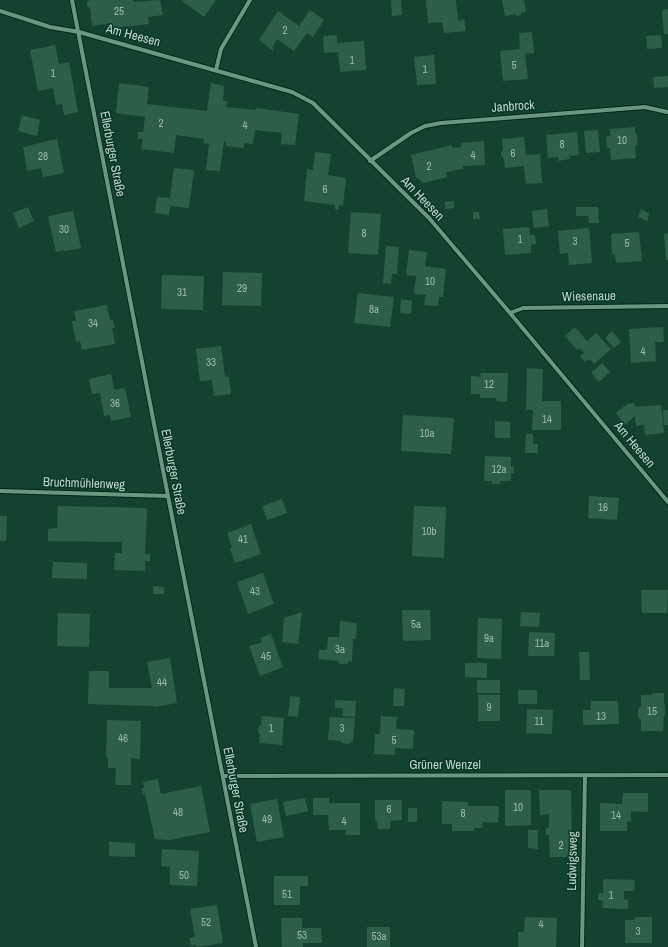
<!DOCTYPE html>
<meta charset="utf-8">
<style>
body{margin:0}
canvas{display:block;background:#144231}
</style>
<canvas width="668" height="947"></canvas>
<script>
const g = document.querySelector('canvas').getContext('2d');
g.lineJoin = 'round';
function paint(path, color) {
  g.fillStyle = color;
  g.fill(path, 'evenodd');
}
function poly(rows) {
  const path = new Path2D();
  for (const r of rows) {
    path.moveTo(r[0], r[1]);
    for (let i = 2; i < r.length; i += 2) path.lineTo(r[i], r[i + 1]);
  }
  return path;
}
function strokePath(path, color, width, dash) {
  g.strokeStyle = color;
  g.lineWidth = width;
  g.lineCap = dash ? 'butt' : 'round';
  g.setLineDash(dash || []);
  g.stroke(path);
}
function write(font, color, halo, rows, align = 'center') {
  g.font = font + ' "Archivo Narrow",sans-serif';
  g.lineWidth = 3;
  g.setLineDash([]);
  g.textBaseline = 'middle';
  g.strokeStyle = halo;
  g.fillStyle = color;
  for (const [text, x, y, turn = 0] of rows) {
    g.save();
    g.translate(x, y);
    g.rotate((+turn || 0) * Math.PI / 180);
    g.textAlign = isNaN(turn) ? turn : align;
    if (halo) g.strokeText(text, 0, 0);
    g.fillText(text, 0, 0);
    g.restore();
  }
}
const building = poly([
 [89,0,133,0,133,2,160,0,163,15,148,17,149,24,113,28,112,23,92,26,90,8,87,6,87,2],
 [183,0,216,0,204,17,182,1],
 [391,0,401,0,402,15,392,16],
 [426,0,456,0,458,21,464,19,466,31,444,33,442,22,428,23],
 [502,0,524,0,526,12,521,13,521,15,516,16,516,14,505,16],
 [668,9,668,34,664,34,662,10],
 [310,10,324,20,313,37,307,33,294,51,277,39,272,48,274,49,273,51,259,40,278,11,299,26],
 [532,32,534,53,525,54,528,79,503,81,500,51,520,49,519,33],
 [337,35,337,43,364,41,366,70,340,72,338,52,324,53,323,36],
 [661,35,662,48,647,49,646,36],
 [55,45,59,64,69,62,78,112,64,115,62,104,56,105,53,88,38,91,30,50],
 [434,55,436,84,417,85,414,57],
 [668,76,668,87,654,88,653,77],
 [119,83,149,87,147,104,207,111,211,83,224,86,223,101,227,101,226,107,256,110,256,108,299,114,295,145,281,144,282,133,255,130,253,144,244,143,244,148,226,146,226,141,224,141,220,171,206,170,209,144,203,143,204,139,176,135,174,153,141,149,143,139,138,139,138,132,143,132,145,117,116,113],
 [22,115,40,120,37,136,18,131],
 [635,127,635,134,637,134,638,145,635,146,636,158,611,160,610,148,607,148,606,137,610,136,610,129],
 [598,130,600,152,586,153,584,131],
 [577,132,579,155,569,156,570,159,558,161,558,157,548,158,546,135],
 [524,137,526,155,540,154,542,183,526,184,524,166,505,168,504,159,501,156,501,152,503,150,502,139],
 [57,139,64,173,43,177,41,168,27,171,23,147],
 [484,141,485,165,463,166,463,169,446,172,447,177,423,183,416,177,411,155,452,145,452,148,461,147,461,143],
 [315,152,331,154,328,175,346,178,343,206,339,205,339,210,335,209,335,205,304,201,307,169,313,170],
 [174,168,194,170,189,208,170,206,169,215,155,213,157,197,170,198],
 [454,201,454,208,445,209,445,202],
 [28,207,34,221,19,228,13,213],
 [576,207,598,207,599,223,589,223,588,216,576,216],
 [547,209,549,226,534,228,532,211],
 [641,210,649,213,647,221,638,217],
 [73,211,81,248,65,251,64,250,56,252,48,216],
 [351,212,381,214,378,255,348,253],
 [473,212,479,212,480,219,473,219],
 [529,227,530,235,535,235,536,244,531,245,531,253,505,255,503,229],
 [589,228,592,263,569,265,568,253,560,254,558,231],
 [639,232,642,261,616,263,615,254,612,254,611,234],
 [668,233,668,260,666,260,664,234],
 [386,246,399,247,397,274,392,274,391,284,383,283],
 [409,250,427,252,425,266,446,269,443,297,439,297,438,306,424,305,426,295,414,294,416,276,406,275],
 [223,272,262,273,261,306,222,305],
 [162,275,204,276,203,310,161,309],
 [358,293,394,297,390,327,354,323],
 [401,299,412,301,411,314,400,313],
 [107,305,110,320,113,320,115,328,112,328,115,344,82,350,80,341,76,342,72,321,76,321,74,311],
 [575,327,587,341,596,333,611,349,594,364,589,359,585,362,580,356,584,353,580,348,577,350,565,336],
 [663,327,664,342,655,342,656,361,631,363,629,329],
 [612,331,621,342,614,348,605,338],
 [221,346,225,377,229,377,231,394,214,396,212,380,200,381,196,349],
 [602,363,610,372,599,382,591,373],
 [527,368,543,369,542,401,561,401,561,430,532,430,533,410,526,410],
 [480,373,508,373,507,402,496,401,496,398,480,398,480,394,471,394,471,376,481,377],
 [111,374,114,390,125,388,131,417,111,421,110,415,104,416,100,393,92,394,89,379],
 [634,403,635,407,661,405,664,433,645,435,644,425,636,426,635,416,625,425,616,413,627,404],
 [663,410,668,410,668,425,664,425],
 [403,415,454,418,451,454,401,451],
 [495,421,510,422,510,438,495,438],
 [526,434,533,434,533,444,538,444,538,453,525,453],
 [485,456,511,457,511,467,514,467,514,473,511,473,511,481,500,481,500,484,492,484,492,481,484,481],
 [589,496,619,498,617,520,588,518],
 [282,499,287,513,267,520,262,506],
 [58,506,145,508,147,510,145,554,150,554,150,561,145,561,145,571,114,570,115,553,122,553,122,540,121,542,48,541,48,529,57,528],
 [414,506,446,507,444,558,412,556],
 [0,516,7,516,6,541,0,541],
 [251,524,261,554,235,563,230,549,232,547,227,533],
 [53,562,87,563,87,579,52,578],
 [263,573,274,604,248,614,237,582],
 [153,586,164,587,164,594,153,594],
 [641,590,668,590,667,613,642,613],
 [402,610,430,610,431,640,403,641],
 [302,612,298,644,282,642,284,618],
 [521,612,540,613,539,627,520,626],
 [58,613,90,614,89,647,57,646],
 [478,618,502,619,501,659,477,658],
 [340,621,357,623,356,639,353,639,352,662,349,661,347,664,340,664,338,661,318,659,319,650,327,650,328,637,339,637],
 [529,632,555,633,554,656,528,656],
 [271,634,283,667,260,676,249,646,262,642,260,638],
 [579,652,589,652,590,680,580,680],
 [170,658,177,703,155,707,154,706,88,704,89,671,109,671,109,688,152,688,147,662],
 [465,663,487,663,487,678,465,677],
 [477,680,500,680,500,693,477,693],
 [394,688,405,689,404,706,393,706],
 [518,690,537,690,537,704,518,704],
 [652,693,664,693,664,705,665,705,665,715,664,715,663,731,641,731,641,720,638,717,638,709,641,706,641,695,652,695],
 [478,695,500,695,500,721,478,721],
 [290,696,300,697,298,717,288,716],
 [335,700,356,701,355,717,342,716,343,708,335,708],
 [591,701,618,701,619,724,583,725,583,710,591,710],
 [527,709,553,710,552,734,526,733],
 [262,716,284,718,282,745,259,743,260,734,258,732,259,726,261,725],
 [381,716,397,717,396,729,414,730,413,749,395,748,395,755,374,754,375,734,380,734],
 [330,717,355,718,353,741,349,744,342,743,340,741,328,740],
 [107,720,141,721,140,759,131,758,131,785,115,785,116,768,108,768,108,758,106,757],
 [158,779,161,794,201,786,210,832,169,840,155,839,145,794,143,795,142,789,144,788,143,782],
 [505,790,531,790,531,825,505,826],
 [539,790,571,790,572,857,550,857,549,835,546,835,546,828,549,828,549,814,540,815],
 [623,793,648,793,648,812,631,811,631,822,627,821,627,831,600,831,600,803,622,804],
 [305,798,308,811,286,816,283,802],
 [313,798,329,798,329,803,360,803,360,835,346,835,346,830,329,830,328,815,313,815],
 [277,799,284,837,257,842,250,804],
 [375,800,402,800,402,820,390,821,390,829,378,829,377,821,375,821],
 [442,801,468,802,468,806,499,806,498,823,483,822,482,828,474,828,474,831,452,831,452,824,442,824],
 [408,808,417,808,417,822,408,822],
 [528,830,538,830,538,849,528,848],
 [109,842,135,843,135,857,109,856],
 [162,849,199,851,197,886,170,885,170,867,161,866],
 [274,876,308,876,308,886,300,886,300,905,274,905],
 [603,879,635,880,634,891,624,891,624,899,628,900,628,909,602,908,603,901,598,900,598,893,603,893],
 [217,905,223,943,196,947,196,945,191,946,189,938,195,937,190,909],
 [525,917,557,918,556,947,518,947,518,932,524,932],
 [635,917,652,917,652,943,625,943,625,920,634,920],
 [281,918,302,918,302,928,321,928,322,943,303,943,303,947,282,947],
 [367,927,390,927,390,947,367,947]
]);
const street = poly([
 [72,0,168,496,256,947],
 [0,11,50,27,79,32,292,92,313,103,429,218,510,313,668,502],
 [216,70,221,49,250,0],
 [370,161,411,133,425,126,441,123,645,107,667,112],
 [510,313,523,308,668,306],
 [0,491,168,496],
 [223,776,668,775],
 [582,947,585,775]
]);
const numberNames = [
 ["25",119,12],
 ["2",285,31],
 ["1",352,61],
 ["5",514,66],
 ["1",425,70],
 ["1",53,74],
 ["2",161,124],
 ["4",245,126],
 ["10",622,141],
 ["8",562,145],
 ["6",513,154],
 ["4",473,156],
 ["28",43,157],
 ["2",429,167],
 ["6",325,190],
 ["30",64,230],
 ["8",364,234],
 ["1",520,240],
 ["3",575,242],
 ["5",627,244],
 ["10",430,282],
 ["29",242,289],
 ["31",182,293],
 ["8a",374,310],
 ["34",93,324],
 ["4",643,352],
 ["33",211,363],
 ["12",489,385],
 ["36",115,404],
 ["14",547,420],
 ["10a",427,434],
 ["12a",499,470],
 ["16",603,508],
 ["10b",429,532],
 ["41",243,540],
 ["43",255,592],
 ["5a",416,625],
 ["9a",489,639],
 ["11a",542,644],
 ["3a",340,650],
 ["45",266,657],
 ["44",162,683],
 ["9",489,708],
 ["15",652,712],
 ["13",601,717],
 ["11",539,722],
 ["1",271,729],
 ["3",342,729],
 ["46",123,739],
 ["5",394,741],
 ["10",518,808],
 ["6",389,810],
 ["48",178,813],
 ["8",463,814],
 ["14",616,816],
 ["49",267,820],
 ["4",344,822],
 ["2",561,846],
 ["50",184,876],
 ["51",287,895],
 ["1",611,896],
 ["52",206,923],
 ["4",541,925],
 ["3",638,932],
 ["53",302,936],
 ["53a",379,937]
];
const streetNames = [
 ["Am Heesen",133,36,15],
 ["Janbrock",513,107,-4],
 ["Ellerburger Straße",112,154,79],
 ["Am Heesen",422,199,46],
 ["Wiesenaue",589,297,-1],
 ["Am Heesen",634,445,50],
 ["Ellerburger Straße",173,472,79],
 ["Bruchmühlenweg",84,484,2],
 ["Grüner Wenzel",445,766],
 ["Ellerburger Straße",235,790,79],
 ["Ludwigsweg",573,861,-89]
];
paint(building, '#2d5e4a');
strokePath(street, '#04261a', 6);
strokePath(street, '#699782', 4);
write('11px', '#9cbaac', null, numberNames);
write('13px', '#c1d8cd', '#073727', streetNames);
</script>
